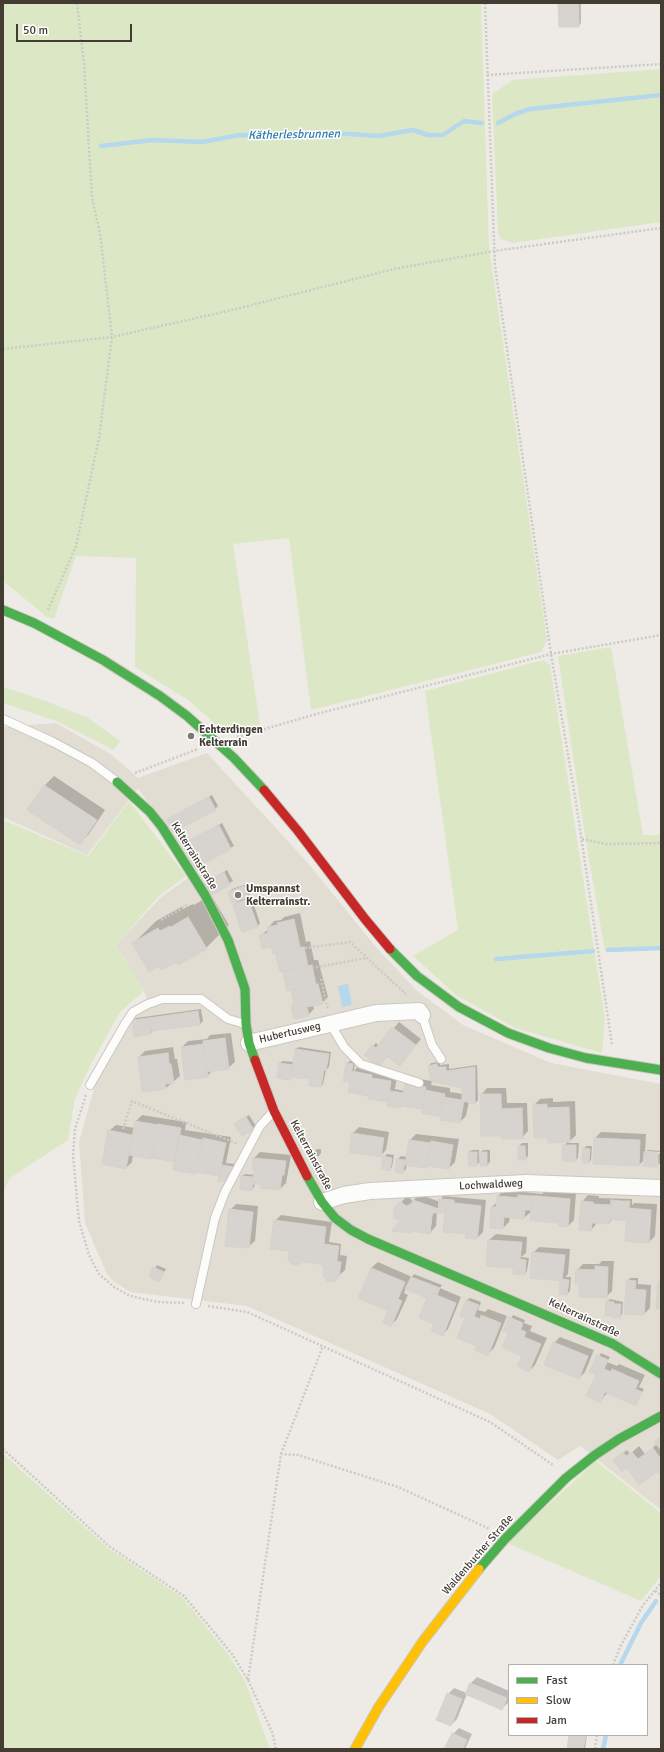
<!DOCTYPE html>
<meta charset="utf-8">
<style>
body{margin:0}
#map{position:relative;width:664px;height:1752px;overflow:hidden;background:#eeebe6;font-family:Signika,sans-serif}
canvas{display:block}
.frame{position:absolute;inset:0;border:4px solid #433c33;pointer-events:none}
.legend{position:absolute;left:508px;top:1664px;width:140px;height:72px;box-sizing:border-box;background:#fff;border:1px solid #b4b1ad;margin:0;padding:5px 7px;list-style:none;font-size:12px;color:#433c33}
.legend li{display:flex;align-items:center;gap:8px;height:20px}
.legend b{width:20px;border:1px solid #b4b1ad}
.scale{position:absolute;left:16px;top:24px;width:116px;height:18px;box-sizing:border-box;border:2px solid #433c33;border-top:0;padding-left:5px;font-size:12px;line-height:14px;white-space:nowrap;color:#433c33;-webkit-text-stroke:3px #fff;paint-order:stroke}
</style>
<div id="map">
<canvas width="664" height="1752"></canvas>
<div class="frame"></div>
<ul class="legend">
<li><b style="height:5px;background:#4caf50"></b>Fast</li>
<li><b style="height:5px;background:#ffc107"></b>Slow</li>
<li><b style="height:5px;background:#c62828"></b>Jam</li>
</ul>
<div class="scale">50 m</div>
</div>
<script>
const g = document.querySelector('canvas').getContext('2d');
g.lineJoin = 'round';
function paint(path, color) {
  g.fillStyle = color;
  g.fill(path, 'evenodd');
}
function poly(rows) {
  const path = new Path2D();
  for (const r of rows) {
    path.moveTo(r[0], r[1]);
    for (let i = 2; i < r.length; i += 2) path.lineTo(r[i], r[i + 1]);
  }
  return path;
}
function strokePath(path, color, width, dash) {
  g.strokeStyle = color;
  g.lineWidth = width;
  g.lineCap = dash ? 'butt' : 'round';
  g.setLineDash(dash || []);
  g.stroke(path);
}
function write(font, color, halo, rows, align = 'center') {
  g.font = font + ' Signika,sans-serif';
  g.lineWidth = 3;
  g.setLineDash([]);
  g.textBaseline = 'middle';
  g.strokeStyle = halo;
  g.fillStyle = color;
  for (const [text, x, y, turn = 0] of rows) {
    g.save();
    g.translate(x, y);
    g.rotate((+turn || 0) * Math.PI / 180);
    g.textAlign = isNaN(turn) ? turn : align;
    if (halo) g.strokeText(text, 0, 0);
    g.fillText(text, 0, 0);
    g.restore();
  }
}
const residential = poly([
 [56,723,112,755,138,778,207,753,307,862,376,947,416,990,463,1025,551,1063,661,1084,661,1510,580,1446,558,1460,490,1414,247,1306,130,1292,112,1280,106,1272,85,1223,79,1142,95,1085,131,1018,150,1007,144,991,116,945,160,898,195,873,138,788,87,855,3,817,3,727]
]);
const green = poly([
 [3,3,481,3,489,248,547,640,541,652,311,710,289,538,233,544,260,725,228,735,188,700,135,667,136,558,76,556,54,619,47,617,3,581],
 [661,69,661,222,513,243,501,239,498,233,492,94,513,80],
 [611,647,643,835,661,835,661,947,605,951,585,836,558,656],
 [543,660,550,665,605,1019,602,1053,515,1028,456,995,413,956,458,930,425,691],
 [3,687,43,700,88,718,120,741,114,750,59,722,3,703],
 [129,801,186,876,159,896,116,945,144,991,121,1011,91,1064,75,1099,68,1140,10,1178,3,1192,3,820,88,856],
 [3,1454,109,1549,182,1597,228,1654,245,1681,270,1749,3,1749],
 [596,1461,661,1513,661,1576,641,1601,507,1543]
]);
const water = poly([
 [348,984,352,1005,342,1007,338,986]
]);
const shadow = poly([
 [559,3,581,3,581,23,579,26],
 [54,776,105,810,89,834,80,843,45,785],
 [212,795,218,806,215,809,168,819],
 [222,823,234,846,195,867,184,844],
 [227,870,233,881,212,893,206,883],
 [247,884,250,894,245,899,251,897,260,923,258,926,234,905,239,899,229,892,232,889],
 [211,895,229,925,206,948,176,960,159,965,133,944,156,921,181,907,183,909,193,904,194,905],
 [300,913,306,942,310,941,314,960,318,960,328,997,322,1003,313,1005,314,1009,308,1015,292,1006,295,1003,291,989,288,990,283,970,276,952,260,936,269,929,268,928,274,921,281,920,284,917],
 [201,1009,203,1021,200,1024,154,1030,151,1033,135,1036,133,1020,136,1018],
 [399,1022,421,1039,399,1065,373,1046,376,1043,379,1046],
 [231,1033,235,1062,228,1068,213,1070,207,1076,182,1047,188,1041,207,1039,210,1035],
 [173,1047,175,1059,177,1059,180,1076,166,1088,139,1057,145,1051],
 [299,1047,331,1052,329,1067,326,1070,323,1084,321,1086,311,1078,293,1076,290,1079,280,1063,283,1061,294,1062,296,1049],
 [350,1061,355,1062,354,1071,359,1065,397,1075,395,1089,405,1091,406,1084,412,1078,432,1081,431,1085,450,1088,450,1092,463,1094,464,1088,429,1066,431,1063,440,1062,440,1065,449,1064,449,1069,477,1065,478,1100,475,1103,469,1101,466,1116,460,1122,423,1109,389,1102,370,1095,351,1081,347,1063],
 [439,1096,463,1100,463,1102,439,1098],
 [487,1088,506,1088,507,1103,527,1103,528,1131,522,1138,481,1095],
 [553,1098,553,1102,575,1101,576,1135,568,1143,579,1143,578,1158,575,1161,564,1146,568,1141,534,1105,540,1099],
 [142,1115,186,1122,185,1130,231,1137,226,1163,236,1164,229,1178,221,1173,219,1175,176,1161,153,1157,151,1158,133,1155,132,1162,126,1168,109,1131,116,1125,135,1128,136,1121],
 [249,1115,256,1126,253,1129,238,1121],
 [359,1127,389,1132,386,1150,380,1156,353,1133],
 [601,1132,646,1134,645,1153,646,1151,646,1153,661,1154,660,1163,657,1166,645,1159,639,1165,595,1138],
 [416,1134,459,1139,455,1162,449,1168,429,1165,427,1167,407,1164,406,1169,403,1172,398,1159,401,1156,407,1157,410,1140],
 [522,1143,528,1143,528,1156,525,1159,519,1159,519,1146],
 [586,1146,592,1146,591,1160,589,1162,584,1149],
 [317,1149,321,1149,321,1153,319,1156,314,1156,314,1152],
 [472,1150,479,1150,479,1154,483,1150,490,1150,490,1162,487,1165,481,1161,476,1165,469,1152],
 [648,1150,661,1151,661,1152,646,1151],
 [260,1152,291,1155,286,1183,280,1189,255,1183,254,1187,252,1190,242,1176,245,1174,255,1175,254,1158],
 [387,1154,394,1155,392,1167,389,1170,384,1157],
 [504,1190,542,1194,545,1191,576,1193,574,1220,568,1226,532,1211,524,1218,510,1217,509,1222,503,1228,491,1227,492,1207,497,1202,498,1196],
 [419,1194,440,1202,443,1196,486,1200,483,1232,477,1238,467,1234,446,1213,437,1212,436,1226,430,1233,402,1220,395,1209,407,1196,413,1201],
 [588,1195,599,1196,599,1198,632,1199,632,1205,634,1203,657,1204,655,1236,649,1242,627,1218,625,1220,613,1219,609,1223,597,1223,591,1230,582,1202],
 [236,1204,258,1206,255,1241,248,1247,230,1210],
 [281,1215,332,1222,329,1242,341,1244,340,1255,347,1256,345,1270,333,1281,320,1263,290,1250,275,1221],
 [496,1234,527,1237,526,1253,521,1257,529,1258,527,1271,525,1274,514,1267,487,1265,489,1240],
 [539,1247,570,1249,568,1274,565,1277,571,1277,570,1291,567,1294,560,1293,561,1280,533,1253],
 [602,1261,614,1261,612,1291,606,1297,581,1283,577,1270,583,1264,599,1264],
 [378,1262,412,1277,414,1274,442,1285,440,1288,461,1297,448,1329,442,1335,435,1324,428,1298,406,1288,404,1293,408,1295,397,1319,391,1325,389,1310,371,1268],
 [157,1265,166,1269,159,1281,150,1277],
 [630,1278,638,1278,638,1284,651,1285,650,1308,644,1314,628,1281],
 [470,1298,481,1302,478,1310,485,1312,488,1309,507,1316,494,1348,488,1354,467,1317,461,1315,467,1300],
 [610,1299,623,1302,622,1314,620,1317,607,1315,607,1302],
 [513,1315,525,1320,524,1323,532,1326,530,1331,547,1338,535,1365,529,1371,523,1355,510,1333,505,1331],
 [560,1337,594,1350,585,1372,579,1378,554,1343],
 [601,1353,610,1357,607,1362,617,1366,619,1364,645,1375,639,1387,644,1389,635,1404,608,1392,600,1402,597,1375,591,1372],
 [661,1438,661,1473,657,1470,627,1467,617,1458,627,1450,630,1454,639,1446,645,1454,657,1444],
 [477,1677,509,1691,508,1703,501,1709,467,1694,457,1719,451,1725,448,1694,454,1688,467,1693,471,1683],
 [459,1728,472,1734,465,1749,445,1749,453,1734],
 [570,1735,587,1735,585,1749,568,1749]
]);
const stream = poly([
 [498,123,515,114,530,109,661,95],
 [101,146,153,140,202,142,240,135,291,137,333,133,379,136,413,130,428,135,443,135,464,121,482,123],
 [608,950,661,948],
 [496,959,593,951],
 [620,1665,641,1623,656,1601],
 [603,1749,606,1735]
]);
const building = poly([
 [558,3,578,3,579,27,559,27,558,3],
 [44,785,97,820,80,845,27,810,44,785],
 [209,797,216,810,173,832,167,819,209,797],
 [219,825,231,849,195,868,182,844,219,825],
 [224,872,230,885,211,895,205,883,224,872],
 [244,886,248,897,232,903,228,892,244,886],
 [248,899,253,913,237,918,233,904,248,899],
 [253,913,258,927,242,932,237,918,253,913],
 [188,917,207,949,178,965,176,962,161,970,159,966,149,972,132,943,158,928,160,931,170,926,171,927,188,917],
 [294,919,300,947,273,954,271,947,262,949,259,935,268,933,267,927,278,925,277,923,294,919],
 [304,947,308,966,280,972,275,953,304,947],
 [312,965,316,985,287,991,283,972,312,965],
 [318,984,323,1004,307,1007,309,1016,294,1019,291,1006,294,1005,291,990,318,984],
 [198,1011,200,1025,151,1031,149,1018,198,1011],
 [149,1018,151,1034,134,1037,132,1020,149,1018],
 [392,1027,416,1045,400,1066,376,1048,392,1027],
 [225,1038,229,1069,207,1072,203,1041,225,1038],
 [203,1044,208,1077,185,1080,181,1047,203,1044],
 [372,1045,387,1056,379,1067,364,1055,372,1045],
 [295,1049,329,1054,326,1071,324,1070,321,1087,309,1086,310,1079,291,1077,295,1049],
 [168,1053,169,1064,171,1064,174,1083,165,1084,166,1089,142,1092,138,1057,168,1053],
 [279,1063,293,1065,291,1080,277,1078,279,1063],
 [346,1063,353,1064,350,1082,343,1081,346,1063],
 [437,1064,437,1067,446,1067,446,1071,475,1067,475,1104,462,1101,462,1088,431,1081,428,1066,437,1064],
 [352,1071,372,1075,369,1096,348,1092,352,1071],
 [372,1078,391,1081,388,1102,368,1099,372,1078],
 [405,1084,426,1087,422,1109,401,1106,405,1084],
 [425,1090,445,1094,441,1117,422,1113,425,1090],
 [390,1091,397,1092,394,1107,387,1106,390,1091],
 [397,1092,403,1093,401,1108,394,1107,397,1092],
 [480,1094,501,1094,502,1136,481,1136,480,1094],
 [444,1098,464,1101,460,1123,440,1120,444,1098],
 [547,1104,547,1108,569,1107,570,1142,548,1143,547,1138,534,1138,533,1105,547,1104],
 [522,1108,523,1139,502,1139,501,1109,522,1108],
 [246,1117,254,1130,242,1136,234,1124,246,1117],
 [135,1121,158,1125,151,1159,129,1155,135,1121],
 [158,1124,181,1128,175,1162,152,1158,158,1124],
 [108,1130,132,1135,126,1169,102,1164,108,1130],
 [352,1133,384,1138,381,1157,349,1152,352,1133],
 [179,1135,202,1140,196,1174,173,1170,179,1135],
 [203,1138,226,1143,219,1176,196,1172,203,1138],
 [594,1138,617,1139,616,1165,593,1164,594,1138],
 [617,1139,640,1140,639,1166,616,1165,617,1139],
 [409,1140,431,1143,427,1168,405,1165,409,1140],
 [431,1141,453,1145,449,1169,427,1166,431,1141],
 [563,1145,576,1145,576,1162,562,1161,563,1145],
 [518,1146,525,1146,526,1160,518,1160,518,1146],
 [583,1148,590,1149,589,1163,582,1163,583,1148],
 [468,1152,477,1152,477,1166,469,1166,468,1152],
 [479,1152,487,1152,487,1166,480,1166,479,1152],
 [644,1152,651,1153,650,1167,643,1166,644,1152],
 [651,1153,658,1153,658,1167,650,1167,651,1153],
 [383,1156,392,1158,390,1171,381,1169,383,1156],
 [253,1158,286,1161,284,1175,282,1175,280,1190,261,1188,261,1184,253,1184,254,1169,252,1169,253,1158],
 [397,1159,405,1160,403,1173,395,1172,397,1159],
 [222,1165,234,1167,227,1182,218,1181,222,1165],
 [241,1176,253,1177,252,1191,240,1189,241,1176],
 [518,1195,532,1196,531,1210,521,1210,522,1198,518,1197,518,1195],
 [497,1196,522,1198,521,1210,525,1210,524,1219,504,1217,503,1229,490,1228,491,1207,496,1207,497,1196],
 [532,1196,538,1196,536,1221,530,1221,532,1196],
 [538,1196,570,1199,568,1227,558,1226,558,1223,536,1221,538,1196],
 [439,1199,454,1200,454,1203,446,1202,445,1213,438,1213,439,1199],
 [413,1200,439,1209,438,1213,433,1213,432,1216,430,1234,412,1231,411,1233,392,1231,400,1220,394,1218,394,1208,400,1201,406,1206,411,1204,413,1200],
 [611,1200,620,1201,619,1220,610,1220,611,1200],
 [581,1201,593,1202,593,1204,611,1205,609,1224,592,1223,591,1231,579,1230,581,1201],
 [620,1201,630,1201,629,1208,627,1208,626,1221,619,1220,620,1201],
 [446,1202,481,1206,477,1239,465,1238,466,1234,443,1232,446,1202],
 [627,1208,651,1210,649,1243,625,1241,627,1208],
 [229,1209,253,1212,249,1248,225,1246,229,1209],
 [274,1220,326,1227,322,1259,341,1262,339,1277,334,1282,327,1281,323,1276,324,1269,320,1264,302,1262,298,1265,291,1264,288,1260,289,1251,270,1249,274,1220],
 [488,1240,522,1242,520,1260,514,1259,513,1268,486,1266,488,1240],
 [324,1244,339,1246,337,1261,322,1259,324,1244],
 [532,1252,565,1255,562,1281,530,1278,532,1252],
 [514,1259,526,1260,525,1275,513,1274,514,1259],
 [595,1266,608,1267,607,1298,579,1297,579,1284,575,1284,576,1269,595,1270,595,1266],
 [153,1267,164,1272,159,1282,149,1277,153,1267],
 [371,1268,405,1282,398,1299,402,1301,391,1327,383,1323,388,1311,358,1298,371,1268],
 [411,1277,427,1283,422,1296,405,1289,411,1277],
 [563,1279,569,1280,567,1295,559,1294,560,1281,562,1281,563,1279],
 [627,1280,636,1281,635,1290,626,1289,627,1280],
 [658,1282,661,1282,661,1309,656,1309,658,1282],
 [427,1283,440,1288,437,1295,429,1292,427,1298,422,1296,427,1283],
 [626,1289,646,1290,644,1315,624,1314,626,1289],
 [429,1292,456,1303,443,1336,431,1331,434,1324,419,1318,429,1292],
 [466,1300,479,1305,474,1316,467,1313,465,1318,460,1316,466,1300],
 [606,1301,614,1302,613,1316,605,1316,606,1301],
 [614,1304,621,1304,620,1318,613,1318,614,1304],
 [467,1313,480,1319,481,1315,501,1323,488,1356,475,1350,477,1346,457,1338,467,1313],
 [509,1317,523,1323,521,1329,512,1326,508,1333,503,1331,509,1317],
 [512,1326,526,1332,524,1337,541,1344,529,1372,517,1366,522,1356,502,1347,512,1326],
 [553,1342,588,1356,579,1379,544,1365,553,1342],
 [597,1355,608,1360,604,1369,600,1367,596,1375,589,1372,597,1355],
 [600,1367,611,1372,612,1369,639,1381,629,1403,605,1392,601,1403,586,1396,600,1367],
 [635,1389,642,1392,636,1405,629,1403,635,1389],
 [661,1437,661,1450,654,1442,661,1437],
 [653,1448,661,1459,661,1474,660,1475,657,1472,639,1485,627,1468,632,1464,626,1456,632,1452,638,1459,653,1448],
 [623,1452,632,1464,622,1472,613,1460,623,1452],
 [470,1683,507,1698,502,1710,465,1694,470,1683],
 [447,1693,462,1699,451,1726,436,1720,447,1693],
 [452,1733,467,1740,463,1749,444,1749,452,1733],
 [569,1735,586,1735,583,1749,567,1749,569,1735]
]);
const path = poly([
 [485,3,495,266,551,654,576,802,612,1045],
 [487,75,661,64],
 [3,349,112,337,232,310,394,269,494,251,661,228],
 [48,610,76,546,99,438,112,337,100,233,92,198,84,64,77,3],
 [237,737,320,713,551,654,661,635],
 [135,773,198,749],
 [582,839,606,844,661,843],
 [161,920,189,904],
 [305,948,350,942,408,996],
 [312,968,366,958],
 [321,979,328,1010],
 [86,1095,75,1129,73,1155,79,1221,89,1255,99,1274,114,1287,130,1296,158,1302,185,1303],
 [123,1129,132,1101,238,1144],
 [208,1306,247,1312,490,1422,553,1465],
 [3,1449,110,1547,184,1596,232,1654,248,1680,272,1732,276,1749],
 [281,1454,323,1346],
 [655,1591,661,1595],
 [613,1665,620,1647,643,1605,661,1583],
 [248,1680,281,1454,298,1455,398,1487,490,1529],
 [595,1749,597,1735]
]);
const lane = poly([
 [3,719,53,742,92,763,116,781],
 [422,1015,432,1045,441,1059],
 [330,1023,344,1047,361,1064,419,1083],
 [90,1085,125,1024,133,1012,148,1004,162,999,201,999,228,1019,245,1024],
 [196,1304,215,1218,225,1192,260,1126,274,1111]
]);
const street = poly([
 [249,1043,376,1013,419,1011,422,1015],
 [322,1202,344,1195,370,1191,526,1183,661,1188]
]);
const fast = poly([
 [3,610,34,623,103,660,160,696,187,716,234,758,264,790],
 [117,782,150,812,162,827,205,895,228,940,245,989,246,1024,249,1043,255,1060],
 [390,949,417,976,459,1007,508,1033,549,1048,586,1058,661,1070],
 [307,1176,322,1202,335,1218,351,1230,368,1239,613,1344,661,1374],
 [479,1569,505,1539,566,1478,595,1455,619,1439,661,1416]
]);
const slow = poly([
 [355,1749,378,1708,423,1641,479,1569]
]);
const jam = poly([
 [264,790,298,831,365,919,390,949],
 [255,1060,274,1111,307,1176]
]);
const markers = [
 [191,736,4,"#7f7972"],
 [238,895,4,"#7f7972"]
];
const poiNames = [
 ["Echterdingen",199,730],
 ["Kelterrain",199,743],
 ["Umspannst",246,889],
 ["Kelterrainstr.",246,902]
];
const streetNames = [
 ["Kelterrainstraße",194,856,58],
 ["Hubertusweg",290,1033,-13],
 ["Kelterrainstraße",311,1155,62],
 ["Lochwaldweg",491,1185,-3],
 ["Kelterrainstraße",584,1318,25],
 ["Waldenbucher Straße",478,1555,-49]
];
const waterNames = [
 ["Kätherlesbrunnen",294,135,-1]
];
paint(residential, '#e2ddd3');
paint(green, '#dce8c5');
paint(water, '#b5d8ec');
paint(shadow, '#0003');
strokePath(stream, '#b5d8ec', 4.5);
paint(building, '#d7d4cf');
strokePath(building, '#d6d2cc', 1);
strokePath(lane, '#cac7c2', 10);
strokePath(street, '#cac7c2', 18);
strokePath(fast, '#cdc8bd', 11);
strokePath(slow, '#cdc8bd', 11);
strokePath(jam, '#cdc8bd', 11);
strokePath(path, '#cccac5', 2.5, [2, 2]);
strokePath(lane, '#fcfcfb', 8);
strokePath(street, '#fcfcfb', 16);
strokePath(fast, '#4caf50', 9);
strokePath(slow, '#ffc107', 9);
strokePath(jam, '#c62828', 9);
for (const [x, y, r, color] of markers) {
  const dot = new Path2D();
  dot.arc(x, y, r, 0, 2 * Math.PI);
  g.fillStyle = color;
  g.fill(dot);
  strokePath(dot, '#fff', 1.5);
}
write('bold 11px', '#433c33', '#fff', poiNames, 'left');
write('11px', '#433c33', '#fff', streetNames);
write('italic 12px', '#2d7aad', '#fff', waterNames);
</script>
